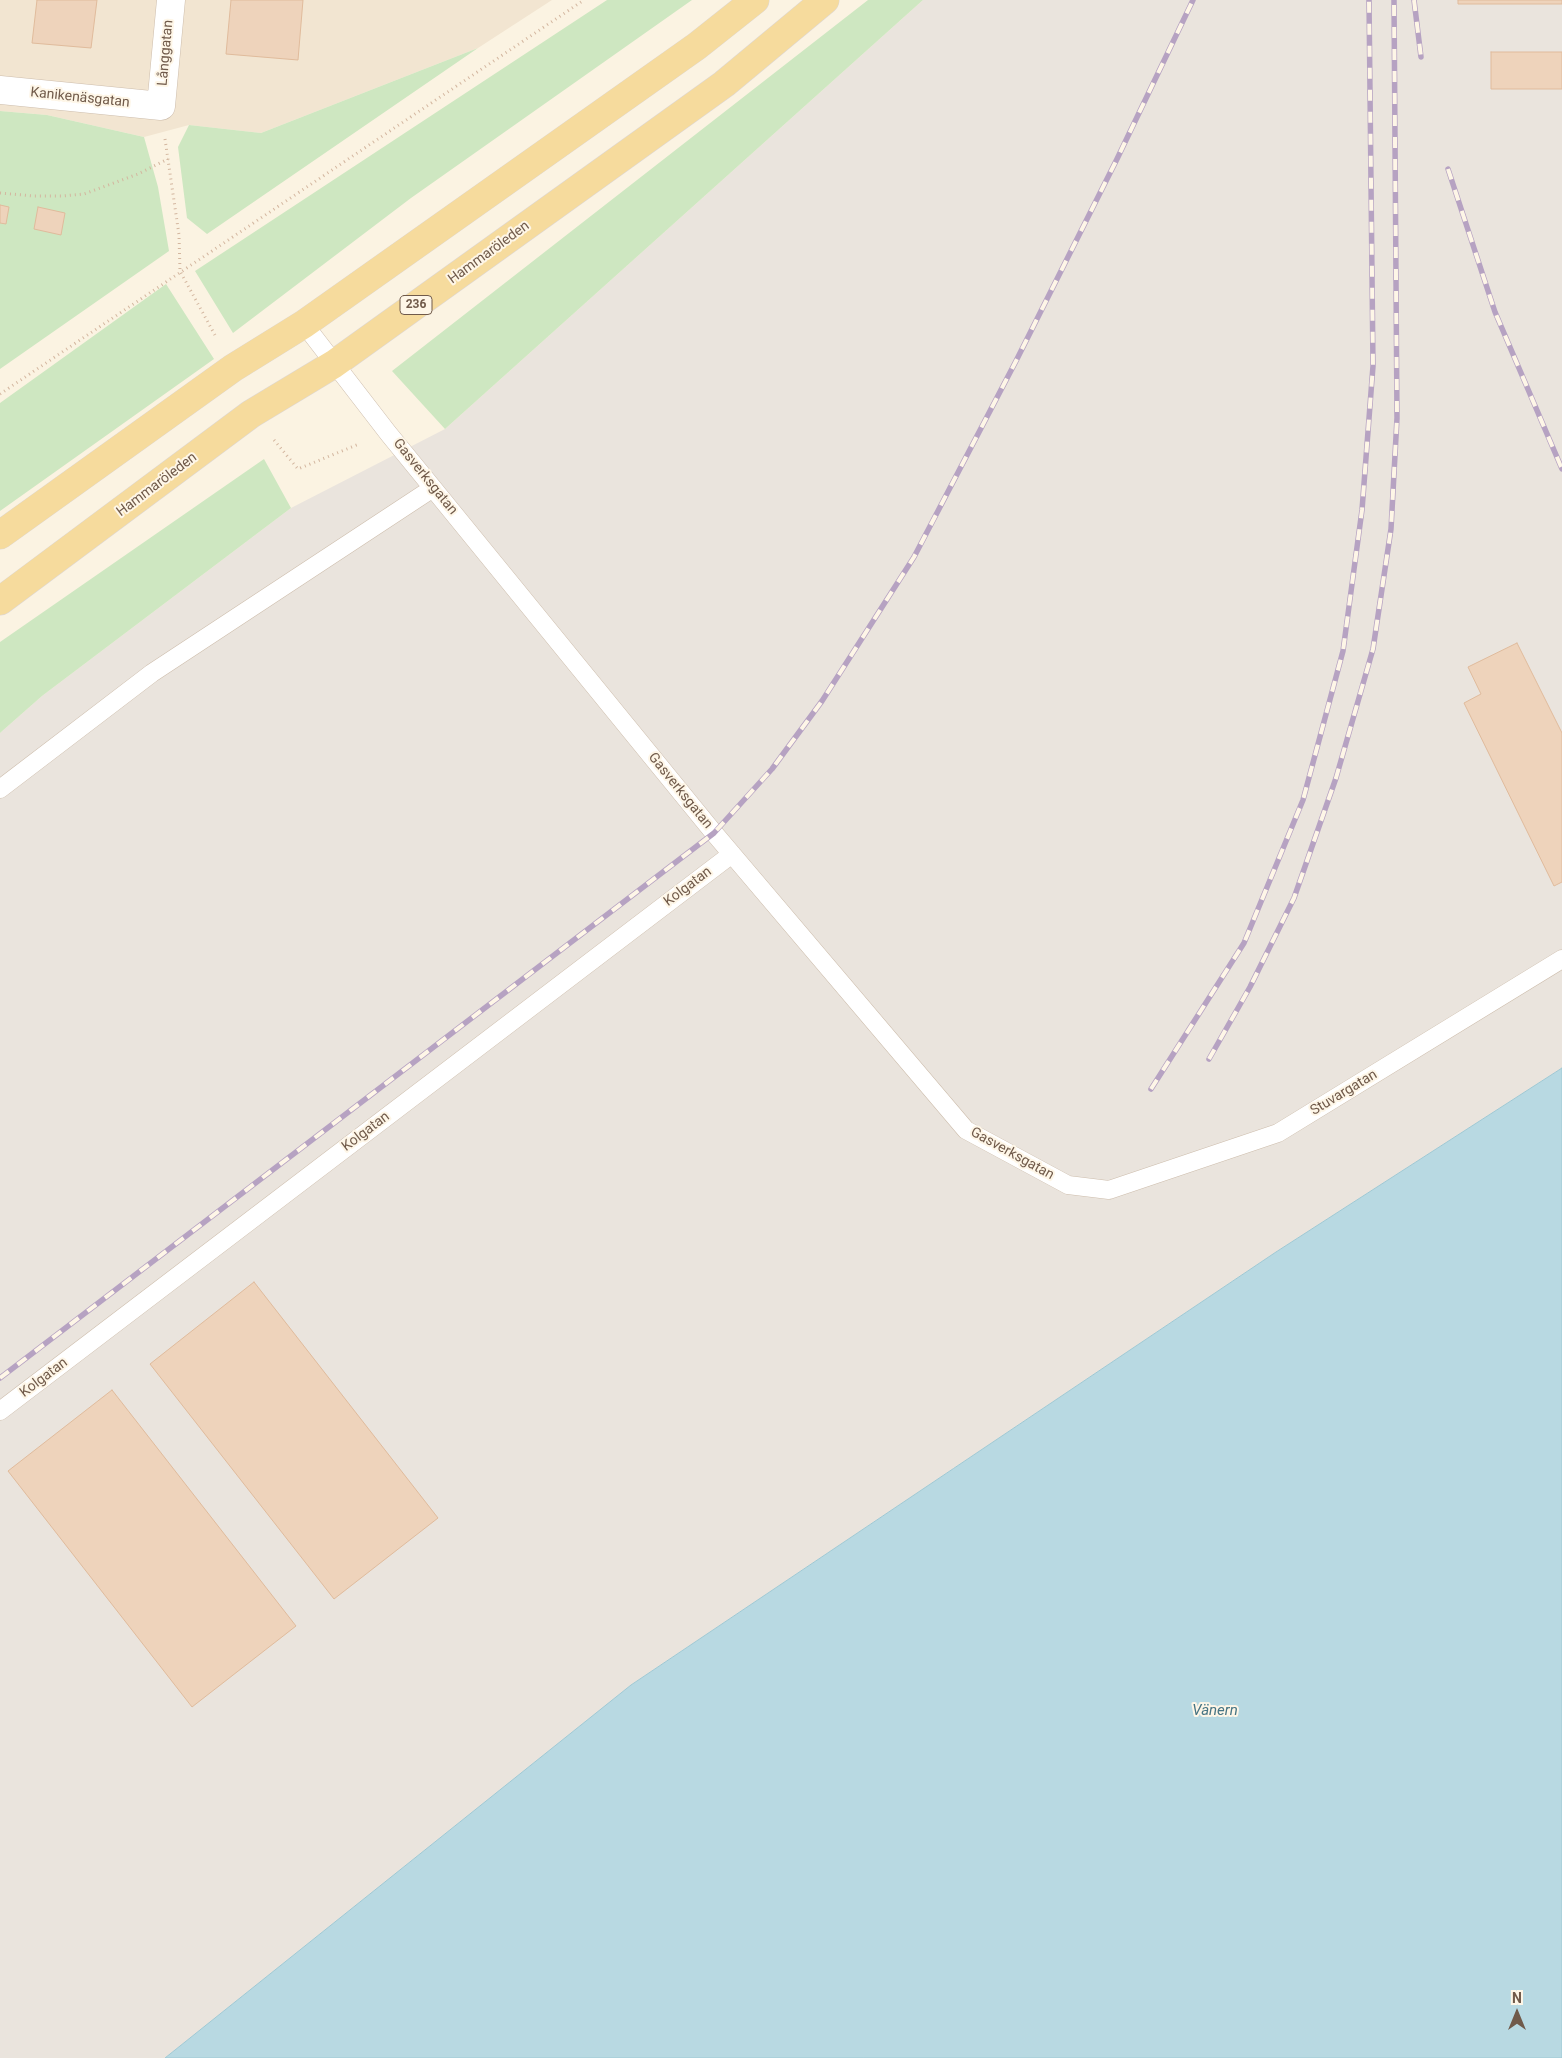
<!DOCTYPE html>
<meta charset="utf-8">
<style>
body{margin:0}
#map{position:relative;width:1562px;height:2058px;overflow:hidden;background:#fbf3e2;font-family:Roboto,sans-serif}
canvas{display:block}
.north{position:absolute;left:1492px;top:1988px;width:50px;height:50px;-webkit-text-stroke:4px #fef6e7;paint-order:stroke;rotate:0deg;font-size:14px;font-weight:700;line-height:20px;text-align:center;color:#705a4a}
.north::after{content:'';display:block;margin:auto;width:18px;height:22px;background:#705a4a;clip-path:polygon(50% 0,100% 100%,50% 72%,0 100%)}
</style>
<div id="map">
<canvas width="1562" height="2058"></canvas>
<div class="north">N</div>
</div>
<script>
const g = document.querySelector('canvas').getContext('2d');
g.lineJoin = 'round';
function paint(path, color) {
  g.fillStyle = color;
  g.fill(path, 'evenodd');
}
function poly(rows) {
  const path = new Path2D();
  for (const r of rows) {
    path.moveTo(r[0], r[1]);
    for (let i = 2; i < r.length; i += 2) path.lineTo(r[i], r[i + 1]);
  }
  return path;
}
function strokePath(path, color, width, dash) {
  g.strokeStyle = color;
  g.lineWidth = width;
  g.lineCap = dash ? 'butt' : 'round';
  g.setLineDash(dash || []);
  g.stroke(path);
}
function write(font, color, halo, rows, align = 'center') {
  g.font = font + ' Roboto,sans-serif';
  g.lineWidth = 4;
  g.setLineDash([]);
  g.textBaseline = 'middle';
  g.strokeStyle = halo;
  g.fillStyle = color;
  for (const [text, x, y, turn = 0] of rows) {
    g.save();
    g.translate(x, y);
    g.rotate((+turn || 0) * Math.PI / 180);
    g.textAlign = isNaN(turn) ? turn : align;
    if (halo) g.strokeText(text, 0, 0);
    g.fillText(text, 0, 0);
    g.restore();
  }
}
const residential = poly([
 [0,0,552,0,478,48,261,133,189,125,144,137,47,115,0,111]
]);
const industrial = poly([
 [923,0,1562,0,1562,1068,1276,1252,631,1685,165,2058,0,2058,0,733,42,696,291,508,445,429]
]);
const green = poly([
 [607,0,692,0,411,198,233,333,195,271],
 [868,0,923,0,445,429,392,371],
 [478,48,207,234,187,218,178,147,189,125,261,133],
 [0,111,47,115,144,137,158,187,169,251,0,369],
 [166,284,214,359,0,511,0,403],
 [264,459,291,508,42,696,0,733,0,642]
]);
const water = poly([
 [1562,1068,1562,2058,165,2058,631,1685,1276,1252,1562,1068]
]);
const building = poly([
 [37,0,97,0,91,48,32,43,37,0],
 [231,0,303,0,298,60,226,54,231,0],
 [1458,0,1562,0,1562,4,1458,4,1458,0],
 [1491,52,1562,52,1562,89,1491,89,1491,52],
 [0,205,9,207,6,224,0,223,0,205],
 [38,207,65,213,61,235,34,229,38,207],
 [1517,643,1562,733,1562,882,1554,886,1464,703,1481,694,1468,667,1517,643],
 [254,1282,438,1518,334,1599,150,1364,254,1282],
 [112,1390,296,1626,192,1707,8,1471,112,1390]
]);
const path = poly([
 [165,139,179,235,180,271,216,337],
 [0,193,34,196,63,196,84,194,138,174,168,159],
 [0,394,584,0],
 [274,440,298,469,359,444]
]);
const lane = poly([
 [304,324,388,433,714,833,966,1130,1068,1185,1109,1190,1278,1133,1562,959],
 [0,789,152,673,433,488],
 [0,1411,732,854]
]);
const street = poly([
 [0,90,161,106,171,0]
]);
const primary = poly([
 [0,535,233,368,304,324,697,46,755,0],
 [0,601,251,414,334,364,724,84,825,0]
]);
const rail = poly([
 [1414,0,1421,57],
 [1448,169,1495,312,1562,469],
 [1209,1059,1250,987,1294,898,1336,778,1373,649,1391,529,1397,418,1394,0],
 [1151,1089,1244,943,1303,800,1343,651,1362,510,1373,366,1369,0],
 [0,1378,714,833,772,769,822,701,914,557,1016,361,1117,159,1193,0]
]);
const shields = [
 [416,305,32]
];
const shieldNames = [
 ["236",416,305]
];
const streetNames = [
 ["Långgatan",166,53,-85],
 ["Kanikenäsgatan",80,98,6],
 ["Hammaröleden",489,253,-36],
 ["Gasverksgatan",425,477,51],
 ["Hammaröleden",157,485,-37],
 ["Gasverksgatan",680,791,51],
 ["Kolgatan",688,887,-37],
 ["Stuvargatan",1344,1093,-31],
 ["Kolgatan",366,1132,-37],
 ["Gasverksgatan",1012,1154,29],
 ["Kolgatan",44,1378,-37]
];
const waterNames = [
 ["Vänern",1215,1711]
];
paint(residential, '#f2e5d1');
paint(industrial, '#eae4dd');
paint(green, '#cee7c1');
paint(water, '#b8d9e2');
strokePath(water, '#9fc8d4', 1);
paint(building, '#eed3bb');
strokePath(building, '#e0bb9c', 1);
strokePath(lane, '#cdbdac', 19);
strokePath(street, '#cdbdac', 29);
strokePath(primary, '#ddd7d4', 29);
strokePath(path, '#d3b69f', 3, [1, 4]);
strokePath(lane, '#fff', 18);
strokePath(street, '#fff', 28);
strokePath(primary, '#f6db9d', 28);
strokePath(rail, '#b6a2c2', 5.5);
strokePath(rail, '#fef6e7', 4, [11]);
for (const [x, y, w] of shields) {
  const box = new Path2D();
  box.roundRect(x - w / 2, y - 9.5, w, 19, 4);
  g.fillStyle = '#fef6e7';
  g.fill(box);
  strokePath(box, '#705a4a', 1);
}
write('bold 12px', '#705a4a', null, shieldNames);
write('14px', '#705a4a', '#fef6e7', streetNames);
write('italic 15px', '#467483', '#fef6e7', waterNames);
</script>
